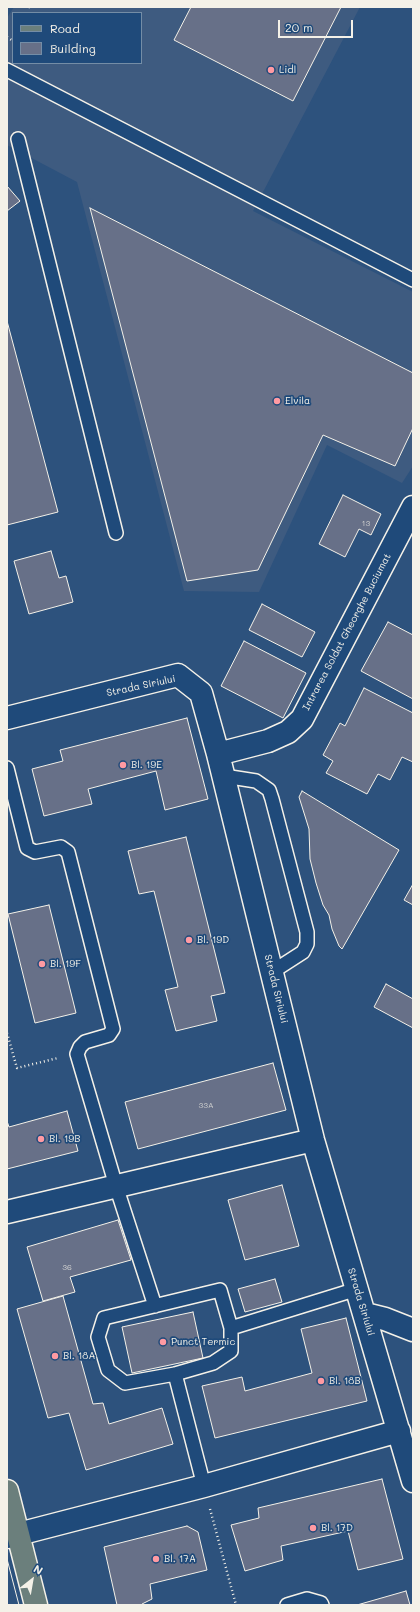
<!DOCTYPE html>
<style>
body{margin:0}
#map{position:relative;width:420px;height:1612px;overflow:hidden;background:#2d527d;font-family:Mali,sans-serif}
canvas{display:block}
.frame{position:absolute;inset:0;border:8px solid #f4f1e8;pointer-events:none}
.legend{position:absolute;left:12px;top:12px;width:130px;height:52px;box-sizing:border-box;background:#1f4a7a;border:1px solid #748da6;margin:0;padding:5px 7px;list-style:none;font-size:12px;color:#f4f1e8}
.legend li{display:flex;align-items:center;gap:8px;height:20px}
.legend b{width:20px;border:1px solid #748da6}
.north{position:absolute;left:12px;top:1560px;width:40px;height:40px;-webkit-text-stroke:3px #1f4a7a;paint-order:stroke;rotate:31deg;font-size:11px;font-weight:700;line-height:16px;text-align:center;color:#f4f1e8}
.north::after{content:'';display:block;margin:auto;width:14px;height:18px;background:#f4f1e8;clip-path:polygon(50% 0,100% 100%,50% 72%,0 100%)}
.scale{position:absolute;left:278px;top:20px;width:75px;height:18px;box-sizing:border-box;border:2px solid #f4f1e8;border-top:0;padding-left:5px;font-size:12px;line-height:14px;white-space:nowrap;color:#f4f1e8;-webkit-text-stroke:3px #1f4a7a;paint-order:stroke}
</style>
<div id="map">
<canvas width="420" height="1612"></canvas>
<div class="frame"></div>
<ul class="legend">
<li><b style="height:5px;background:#6b7f7c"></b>Road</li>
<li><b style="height:11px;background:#677088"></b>Building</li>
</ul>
<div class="north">N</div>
<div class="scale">20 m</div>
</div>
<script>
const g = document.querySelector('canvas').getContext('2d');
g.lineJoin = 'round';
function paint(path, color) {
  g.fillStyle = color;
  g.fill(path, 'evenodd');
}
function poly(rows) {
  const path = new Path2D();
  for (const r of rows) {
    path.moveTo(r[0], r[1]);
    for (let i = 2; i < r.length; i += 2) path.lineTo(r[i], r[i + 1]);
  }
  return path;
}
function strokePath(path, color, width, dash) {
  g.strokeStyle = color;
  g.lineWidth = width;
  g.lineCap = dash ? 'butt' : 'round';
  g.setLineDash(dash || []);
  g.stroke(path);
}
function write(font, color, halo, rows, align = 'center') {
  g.font = font + ' Mali,sans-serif';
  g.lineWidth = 3.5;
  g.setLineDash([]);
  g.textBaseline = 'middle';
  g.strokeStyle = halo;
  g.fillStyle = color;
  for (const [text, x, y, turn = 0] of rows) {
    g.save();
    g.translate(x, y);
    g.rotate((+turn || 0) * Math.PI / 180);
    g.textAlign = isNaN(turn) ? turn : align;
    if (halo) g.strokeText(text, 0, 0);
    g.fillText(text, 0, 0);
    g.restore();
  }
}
const built = poly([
 [14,7,360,7,253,211,413,292,413,466,402,483,327,445,259,592,184,591,77,182,7,145,7,18],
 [13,13,141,13,141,63,13,63]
]);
const building = poly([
 [191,7,341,7,293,101,174,40,191,7],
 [7,186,20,201,7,211,7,186],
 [90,208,413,373,413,428,395,466,323,435,258,570,187,581,90,208],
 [7,321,58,512,7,525,7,321],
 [343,495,381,514,371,535,359,529,345,557,319,544,343,495],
 [51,551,59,578,66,576,73,602,29,614,14,561,51,551],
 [262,604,315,632,302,657,249,630,262,604],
 [388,622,413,635,413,699,361,671,388,622],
 [244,641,306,673,283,718,221,686,244,641],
 [364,688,413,713,413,762,402,757,390,780,378,774,367,794,326,773,333,761,323,755,340,723,345,726,364,688],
 [187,718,208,799,165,810,156,771,88,789,92,804,44,816,32,769,63,761,60,750,187,718],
 [302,791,399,850,342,949,339,946,332,929,329,915,323,905,316,883,310,859,309,829,299,797,302,791],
 [186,837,225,993,211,996,217,1021,176,1031,165,990,178,987,154,891,139,894,128,851,186,837],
 [413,884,413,905,404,900,413,884],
 [49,905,76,1013,35,1023,8,914,49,905],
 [386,984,413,999,413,1028,374,1007,386,984],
 [273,1063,286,1110,138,1149,125,1102,273,1063],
 [67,1111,78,1151,7,1169,7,1121,9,1127,67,1111],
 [282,1185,299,1246,245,1260,228,1200,282,1185],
 [118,1220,131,1260,70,1277,75,1292,43,1301,27,1247,118,1220],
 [275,1279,282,1302,245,1312,238,1289,275,1279],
 [63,1296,93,1404,103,1403,109,1424,162,1408,173,1444,86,1470,69,1413,48,1418,17,1309,63,1296],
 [193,1312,203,1358,132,1373,122,1327,193,1312],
 [346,1318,367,1401,215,1438,202,1386,242,1377,245,1391,312,1373,301,1329,346,1318],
 [382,1479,403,1559,358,1570,348,1531,281,1546,283,1560,245,1571,231,1525,259,1518,258,1508,382,1479],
 [187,1526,198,1532,207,1570,150,1584,152,1599,142,1604,142,1605,117,1605,104,1547,187,1526],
 [406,1591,410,1605,357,1605,406,1591]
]);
const path = poly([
 [29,7,32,8],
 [7,37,13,41],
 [7,1033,17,1068,58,1058],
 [210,1509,236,1605]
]);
const service = poly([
 [7,70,413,280],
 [18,139,116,533],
 [7,768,27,848,35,852,61,847,68,852,113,1029,109,1035,85,1042,80,1047,77,1054,116,1186,155,1306],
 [224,776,256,781,269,790,272,799,307,932,307,944,303,952,272,972],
 [231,1328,231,1351,213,1363,175,1374,125,1383,108,1370,98,1337,104,1318,220,1290,231,1328,357,1289],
 [175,1374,204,1486],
 [287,1605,307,1599,321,1603,322,1605]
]);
const minor = poly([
 [7,718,178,675,201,693,218,754,313,1140,413,1481],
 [218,754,268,741,288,732,302,719,413,507],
 [7,1212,313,1140],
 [365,1314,385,1319,413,1330],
 [7,1537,204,1486,399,1431]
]);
const primary = poly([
 [7,1491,36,1605]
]);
const tram = poly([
 [7,1559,19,1605]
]);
const markers = [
 [271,70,4,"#ff9aa2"],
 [277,401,4,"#ff9aa2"],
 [123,765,4,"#ff9aa2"],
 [189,940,4,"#ff9aa2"],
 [42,964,4,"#ff9aa2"],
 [41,1139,4,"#ff9aa2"],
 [163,1342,4,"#ff9aa2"],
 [55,1356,4,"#ff9aa2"],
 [321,1381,4,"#ff9aa2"],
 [313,1528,4,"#ff9aa2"],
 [156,1559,4,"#ff9aa2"]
];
const numberNames = [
 ["13",366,524],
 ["33A",206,1106],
 ["36",67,1268]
];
const poiNames = [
 ["Lidl",279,70],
 ["Elvila",285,401],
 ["Bl. 19E",131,765],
 ["Bl. 19D",197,940],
 ["Bl. 19F",50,964],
 ["Bl. 19B",49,1139],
 ["Punct Termic",171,1342],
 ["Bl. 18A",63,1356],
 ["Bl. 18B",329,1381],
 ["Bl. 17D",321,1528],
 ["Bl. 17A",164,1559]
];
const streetNames = [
 ["Intrarea Soldat Gheorghe Buciumat",347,632,-62],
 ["Strada Siriului",141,686,-12],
 ["Strada Siriului",276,989,76],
 ["Strada Siriului",361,1302,73]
];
paint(built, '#3e5b80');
paint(building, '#677088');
strokePath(building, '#f4f1e8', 1);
strokePath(service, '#f4f1e8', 16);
strokePath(minor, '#f4f1e8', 25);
strokePath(primary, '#f4f1e8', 25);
strokePath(path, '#f4f1e8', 2.5, [1, 3]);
strokePath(service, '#1f4a7a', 13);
strokePath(minor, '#1f4a7a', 22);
strokePath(primary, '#6b7f7c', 22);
strokePath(tram, '#f4f1e8', 1);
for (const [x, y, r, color] of markers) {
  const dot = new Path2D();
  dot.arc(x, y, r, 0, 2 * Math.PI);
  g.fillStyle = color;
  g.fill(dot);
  strokePath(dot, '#1f4a7a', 1.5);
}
write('8px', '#d1d1d0', null, numberNames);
write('10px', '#f4f1e8', '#1f4a7a', poiNames, 'left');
write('10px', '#f4f1e8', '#1f4a7a', streetNames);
</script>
